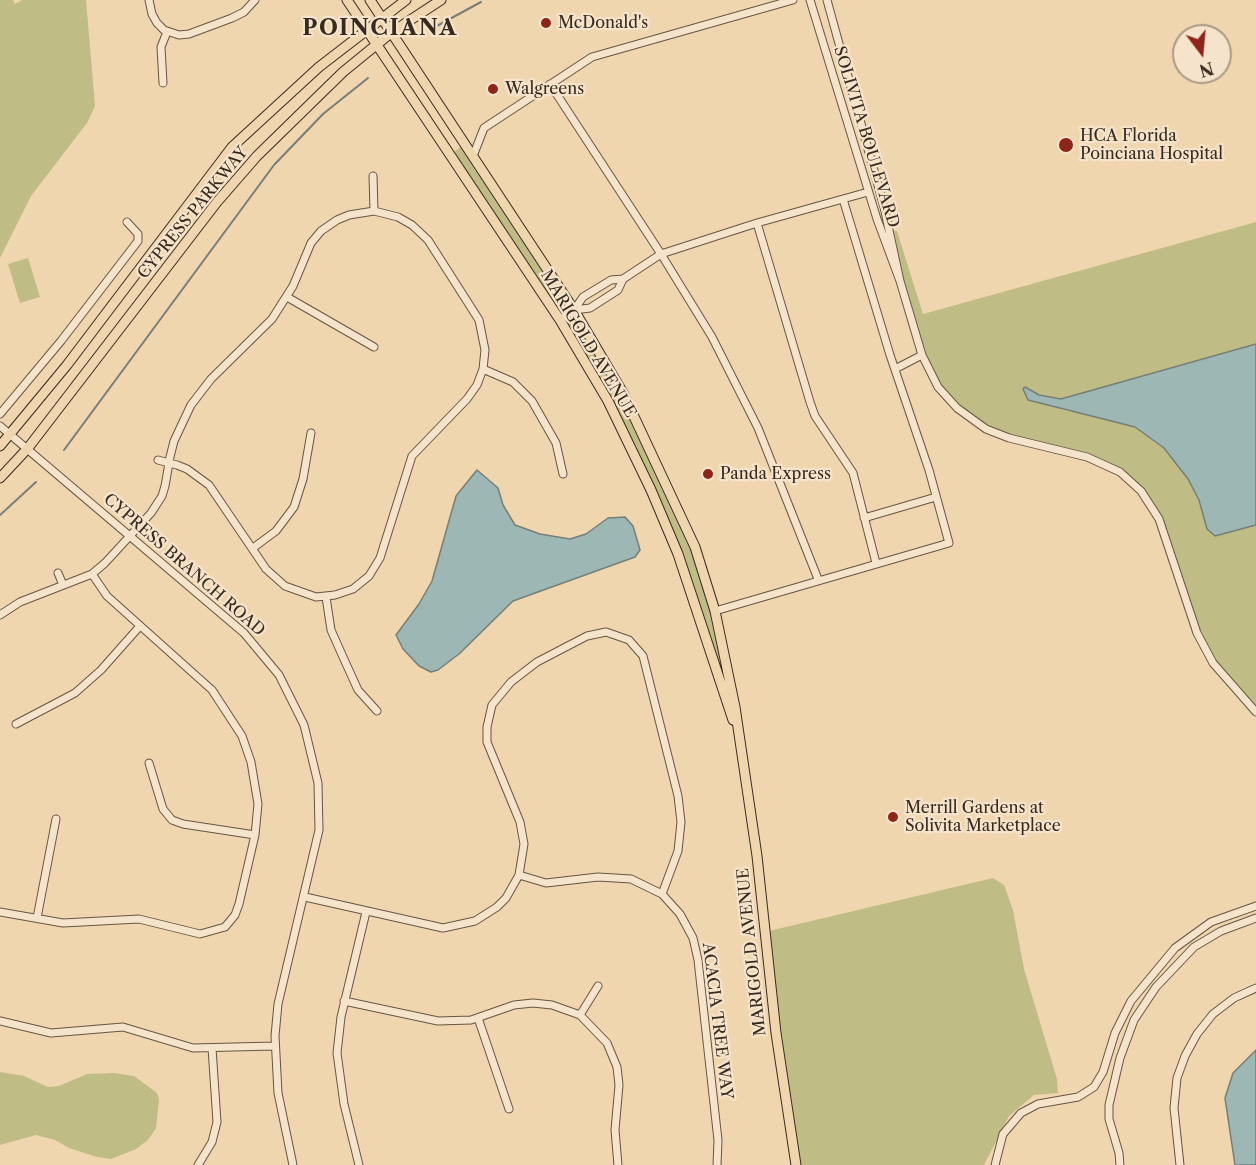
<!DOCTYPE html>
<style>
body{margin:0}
#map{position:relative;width:1256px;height:1165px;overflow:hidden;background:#efd6af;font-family:"Libre Caslon Text",serif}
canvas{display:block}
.north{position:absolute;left:1172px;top:24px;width:60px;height:60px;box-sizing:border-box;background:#f5e4cb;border:2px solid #aa9a86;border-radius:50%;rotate:164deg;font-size:16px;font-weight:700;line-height:24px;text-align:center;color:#392a1e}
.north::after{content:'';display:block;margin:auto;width:21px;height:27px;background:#8f2418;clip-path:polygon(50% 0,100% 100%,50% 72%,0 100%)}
</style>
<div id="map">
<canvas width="1256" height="1165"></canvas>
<div class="north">N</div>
</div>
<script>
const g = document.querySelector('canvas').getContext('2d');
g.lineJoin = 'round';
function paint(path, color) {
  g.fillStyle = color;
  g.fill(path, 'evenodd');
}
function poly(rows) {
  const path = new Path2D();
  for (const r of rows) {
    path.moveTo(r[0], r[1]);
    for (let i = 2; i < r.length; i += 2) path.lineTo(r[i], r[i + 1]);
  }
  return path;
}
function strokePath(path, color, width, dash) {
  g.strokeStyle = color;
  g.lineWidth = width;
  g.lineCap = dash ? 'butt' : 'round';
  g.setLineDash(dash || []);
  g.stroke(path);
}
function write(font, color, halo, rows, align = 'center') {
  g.font = font + ' "Libre Caslon Text",serif';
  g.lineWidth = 4.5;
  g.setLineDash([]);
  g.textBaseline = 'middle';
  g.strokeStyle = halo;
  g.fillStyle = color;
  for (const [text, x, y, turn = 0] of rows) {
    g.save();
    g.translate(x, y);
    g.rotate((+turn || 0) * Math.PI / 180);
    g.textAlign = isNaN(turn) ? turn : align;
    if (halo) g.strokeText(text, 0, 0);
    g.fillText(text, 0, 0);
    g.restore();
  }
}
const green = poly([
 [0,0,13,0,15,4,22,0,86,0,95,106,87,123,31,196,0,258],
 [462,146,568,309,561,314,454,152],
 [1256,222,1256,344,1061,399,1039,395,1025,387,1023,389,1063,410,1102,417,1135,427,1164,448,1188,479,1199,500,1207,529,1215,536,1256,525,1256,708,1216,660,1201,632,1162,518,1143,488,1121,468,1089,453,1010,434,987,425,959,405,941,384,926,353,904,280,894,231,897,231,923,314],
 [28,258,40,297,20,303,8,264],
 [573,316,619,395,692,548,711,612,730,698,681,553,565,321],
 [993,878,1004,885,1013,910,1024,969,1057,1079,1058,1093,1034,1095,1009,1116,984,1165,799,1165,779,1033,769,931],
 [0,1072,24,1076,48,1087,59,1086,87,1074,114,1073,134,1076,157,1093,159,1100,156,1128,148,1140,136,1149,111,1159,97,1157,69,1148,55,1140,36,1135,0,1145]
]);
const water = poly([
 [1256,344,1256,525,1215,536,1207,529,1199,500,1188,479,1164,448,1135,427,1028,400,1023,389,1025,387,1039,395,1061,399,1256,344],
 [477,470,498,488,503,505,515,525,540,534,570,539,586,534,608,518,625,517,633,526,640,550,635,557,513,601,459,654,438,670,431,672,419,666,403,649,396,635,419,604,432,581,456,496,477,470],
 [1256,1050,1256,1165,1235,1165,1225,1098,1233,1073,1256,1050]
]);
const stream = poly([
 [435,27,481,2],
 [64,450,274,165,323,114,368,78],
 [0,515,36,482]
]);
const minor = poly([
 [149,0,152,14,157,23,164,30,179,35,189,34,232,18,244,12,255,0],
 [810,0,877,219,900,281,884,207,827,0],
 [163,83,161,47,167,32],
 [550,84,661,254,623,279,611,280,583,297,574,310,560,320],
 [473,156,484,128,592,57,793,0],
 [373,176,374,211],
 [757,223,810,402,815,416,853,473,876,563],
 [900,281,922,355,938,387,957,408,986,429,1009,438,1087,457,1120,472,1141,491,1159,519,1197,633,1213,663,1256,712],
 [287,297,374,347],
 [574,310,590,308,618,290,623,279],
 [483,369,513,382,532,401,556,443,563,474],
 [895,369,922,355],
 [0,414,61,341,138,241,138,234,127,222],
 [0,426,244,633,279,675,304,725,318,783,319,830,278,1004,275,1036,278,1093,293,1165],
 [864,518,936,497],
 [253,548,276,531,294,507,303,479,311,433],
 [58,573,63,585],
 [818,579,758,428,712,337,661,254,757,223,868,192],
 [326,597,331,630,343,657,358,690,377,711],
 [715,611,949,543,929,470,890,355,843,199],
 [0,615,20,602,92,574,105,563,151,513,162,496,165,486,169,463,170,457,174,441,191,405,211,379,272,319,293,286,311,243,321,231,337,220,349,215,374,211,398,217,412,225,428,240,479,320,485,350,483,369,477,385,467,399,412,456,380,558,369,576,353,589,335,595,316,597,285,586,266,569,209,485,187,469,177,465,169,463,158,460],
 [16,724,75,693,101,670,140,626],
 [149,763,163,809,172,820,183,824,255,835],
 [519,875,546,883,598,877,631,879,662,894,680,914,693,938,698,960,718,1140,717,1165],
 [305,897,443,928,475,921,497,907,506,898,519,875,524,844,520,822,487,742,487,727,492,705,511,682,537,662,587,636,606,632,629,640,643,656,678,796,681,822,678,851,662,894],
 [0,912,63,923,139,919,200,934,225,927,235,915,239,904,255,835,258,804,251,762,242,736,212,690,107,596,92,574],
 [37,918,56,819],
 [344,1001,438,1021,471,1020,514,1005,533,1003,552,1005,580,1015,607,1043,617,1067,619,1085,615,1130,618,1165],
 [580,1015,598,986],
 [478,1018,509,1109],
 [0,1021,51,1033,123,1027,193,1048,274,1046],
 [198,1165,212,1142,217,1122,212,1048],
 [359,1165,344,1104,337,1053,341,1017,366,912],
 [995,1165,1003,1134,1021,1113,1038,1104,1078,1097,1094,1087,1103,1072,1115,1033,1131,1001,1175,948,1211,922,1256,906],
 [1120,1165,1119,1153,1109,1119,1109,1105,1120,1058,1134,1020,1156,987,1194,947,1221,931,1256,918],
 [1180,1165,1174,1108,1177,1078,1185,1056,1197,1034,1213,1014,1234,998,1256,988]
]);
const major = poly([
 [347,0,560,320,608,401,651,490,678,554,733,720],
 [370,0,574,310,623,393,695,547,715,611,735,707,757,856,776,1033,796,1165],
 [0,446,67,365,232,147,319,67,406,0],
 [0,478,28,448,217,202,257,156,343,72,392,32,441,0]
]);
const markers = [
 [546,23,6,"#8f2418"],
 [493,89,6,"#8f2418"],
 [1066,145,8,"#8f2418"],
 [708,474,6,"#8f2418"],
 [893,817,6,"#8f2418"]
];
const poiNames = [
 ["McDonald's",558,23],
 ["Walgreens",505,89],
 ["HCA Florida",1080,136],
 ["Poinciana Hospital",1080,154],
 ["Panda Express",720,474],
 ["Merrill Gardens at",905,808],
 ["Solivita Marketplace",905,826]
];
const streetNames = [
 ["SOLIVITA BOULEVARD",866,137,73],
 ["CYPRESS PARKWAY",193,213,-51],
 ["MARIGOLD AVENUE",588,344,59],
 ["CYPRESS BRANCH ROAD",184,565,41],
 ["MARIGOLD AVENUE",752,952,-96],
 ["ACACIA TREE WAY",717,1021,83]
];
const districtNames = [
 ["POINCIANA",380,29]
];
paint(green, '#c0bc86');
paint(water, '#9db7b4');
strokePath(water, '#757f78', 1.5);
strokePath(stream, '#757f78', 2);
strokePath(minor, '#665542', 9);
strokePath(major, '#392a1e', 11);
strokePath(minor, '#f5e4cb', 7);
strokePath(major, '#efd6af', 9);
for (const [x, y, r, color] of markers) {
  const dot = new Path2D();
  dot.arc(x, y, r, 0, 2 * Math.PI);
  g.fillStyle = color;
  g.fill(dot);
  strokePath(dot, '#f5e4cb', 2);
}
write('16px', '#392a1e', '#f5e4cb', poiNames, 'left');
write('16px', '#392a1e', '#f5e4cb', streetNames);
g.letterSpacing = '1.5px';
write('bold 22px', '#392a1e', '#f5e4cb', districtNames);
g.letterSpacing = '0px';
</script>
